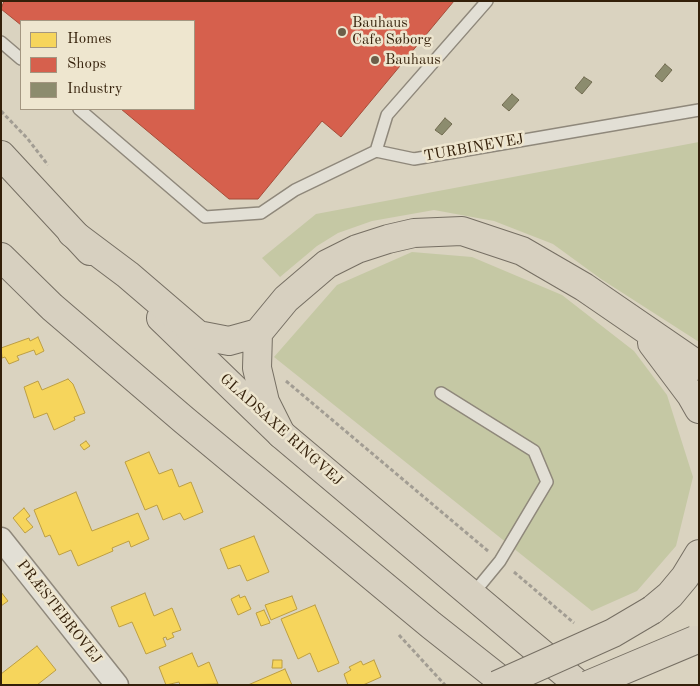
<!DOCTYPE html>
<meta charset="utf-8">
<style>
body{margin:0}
#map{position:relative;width:700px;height:686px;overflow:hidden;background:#dad3c0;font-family:"Old Standard TT",serif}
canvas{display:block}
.frame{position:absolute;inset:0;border:2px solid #331f09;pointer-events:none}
.legend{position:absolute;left:20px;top:20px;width:175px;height:90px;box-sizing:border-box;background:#eee6cf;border:1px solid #a39680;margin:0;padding:6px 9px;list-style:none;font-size:15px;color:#331f09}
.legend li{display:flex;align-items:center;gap:10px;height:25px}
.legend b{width:25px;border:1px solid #a39680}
</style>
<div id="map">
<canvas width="700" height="686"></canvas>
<div class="frame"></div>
<ul class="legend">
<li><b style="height:14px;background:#f6d55c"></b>Homes</li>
<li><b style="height:14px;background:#d6604d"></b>Shops</li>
<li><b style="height:14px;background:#8c8c6e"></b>Industry</li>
</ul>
</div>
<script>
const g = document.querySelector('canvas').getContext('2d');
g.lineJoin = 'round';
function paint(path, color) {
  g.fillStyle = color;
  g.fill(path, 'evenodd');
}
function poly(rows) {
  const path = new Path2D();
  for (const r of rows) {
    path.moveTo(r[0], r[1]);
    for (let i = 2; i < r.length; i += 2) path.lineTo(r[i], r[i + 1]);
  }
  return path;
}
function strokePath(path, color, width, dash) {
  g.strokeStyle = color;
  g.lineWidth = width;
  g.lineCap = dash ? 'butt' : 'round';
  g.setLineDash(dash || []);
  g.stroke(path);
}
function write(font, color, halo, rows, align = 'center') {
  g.font = font + ' "Old Standard TT",serif';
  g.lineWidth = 5;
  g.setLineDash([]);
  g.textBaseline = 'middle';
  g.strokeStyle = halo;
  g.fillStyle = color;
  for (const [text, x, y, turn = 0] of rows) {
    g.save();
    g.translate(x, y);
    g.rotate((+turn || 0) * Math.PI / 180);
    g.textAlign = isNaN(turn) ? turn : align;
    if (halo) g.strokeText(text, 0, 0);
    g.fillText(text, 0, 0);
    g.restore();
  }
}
const green = poly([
 [699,142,699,342,601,279,553,244,494,221,434,210,372,221,338,233,317,246,280,277,262,258,316,214],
 [412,252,472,257,562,295,634,351,667,395,693,477,676,546,637,591,592,611,274,357,337,285]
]);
const homes = poly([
 [38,337,44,351,36,355,34,350,17,356,19,360,9,364,5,357,2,358,1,348,29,338,30,341,38,337],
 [68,379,73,384,85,413,74,417,75,420,54,430,47,413,34,418,24,387,38,381,42,390,68,379],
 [86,441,90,446,84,450,80,445,86,441],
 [149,452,159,474,172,469,179,487,191,482,203,512,184,520,180,513,163,520,157,505,145,510,125,462,149,452],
 [76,492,92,531,138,513,149,539,131,547,129,541,112,548,113,551,78,566,71,550,59,555,50,535,45,537,34,510,76,492],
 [24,508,30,516,26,519,33,527,25,533,13,518,24,508],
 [254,536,269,572,247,581,240,565,228,569,220,549,254,536],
 [1,592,8,601,1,606,1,592],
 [145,593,154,616,172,608,181,630,172,633,174,637,167,640,166,637,163,638,166,646,146,654,132,622,119,627,111,607,145,593],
 [239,595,240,598,245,596,251,609,238,615,231,599,239,595],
 [292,596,297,609,271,620,265,605,292,596],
 [315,605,339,663,318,672,310,653,298,659,281,619,315,605],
 [264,610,270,623,261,626,256,613,264,610],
 [37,646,56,670,37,685,1,685,1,674,37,646],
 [192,653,198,667,209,662,218,684,180,685,179,682,166,685,159,667,192,653],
 [273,660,282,660,282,668,272,668,273,660],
 [374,660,381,677,363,685,348,685,344,674,351,670,349,667,361,661,363,665,374,660],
 [285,669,292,685,248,685,285,669]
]);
const shops = poly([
 [4,1,454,1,341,137,322,121,258,199,229,199,121,109,194,109,194,21,21,21,21,25,1,9,4,1]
]);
const industry = poly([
 [665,64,672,70,662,82,655,76,665,64],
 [584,77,592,82,582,94,575,88,584,77],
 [512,94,519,100,509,111,502,105,512,94],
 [445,118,452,124,442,135,435,130,445,118]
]);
const path = poly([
 [1,111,27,138,48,165],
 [286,381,488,551],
 [514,572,574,623],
 [399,635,445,685]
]);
const service = poly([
 [487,1,387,115,376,151,414,159,699,110],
 [1,42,21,59],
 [79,109,205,217,261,213,295,190,376,151],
 [441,393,534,451,547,482,500,561,472,595]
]);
const minor = poly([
 [1,539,117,685]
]);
const primary = poly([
 [1,155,90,251],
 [1,257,52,307,184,420,431,625,507,685],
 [161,318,281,434,579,685]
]);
const motorway = poly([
 [72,233,128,275,198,335,229,341,258,333,286,299,327,264,357,249,388,239,414,233,462,231,522,251,584,287,699,366],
 [258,333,257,368,265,402,281,434],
 [652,343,691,395,699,409],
 [652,610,670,595,685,577,699,554]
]);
const motorwayBridge = poly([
 [497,685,613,633,652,610],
 [588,685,695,640]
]);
const markers = [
 [342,32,5,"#6d5e49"],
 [375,60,5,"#6d5e49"]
];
const poiNames = [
 ["Bauhaus",352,23],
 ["Cafe Søborg",352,40],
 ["Bauhaus",385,60]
];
const streetNames = [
 ["TURBINEVEJ",474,148,-10],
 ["GLADSAXE RINGVEJ",281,430,42],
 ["PRÆSTEBROVEJ",59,612,52]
];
paint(green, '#c5c8a4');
paint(homes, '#f6d55c');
strokePath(homes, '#bc9e43', 1);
paint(shops, '#d6604d');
strokePath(shops, '#a54c39', 1);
paint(industry, '#8c8c6e');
strokePath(industry, '#716b50', 1);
strokePath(service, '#8f887b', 14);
strokePath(minor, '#8f887b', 25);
strokePath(primary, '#766f63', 30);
strokePath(motorway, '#766f63', 30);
strokePath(path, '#a29d93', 3, [4, 2.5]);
strokePath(service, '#e2dfd5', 11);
strokePath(minor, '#e2dfd5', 22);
strokePath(primary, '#d7d0c0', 28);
strokePath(motorway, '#d7d0c0', 28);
strokePath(motorwayBridge, '#766f63', 30, []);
strokePath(motorwayBridge, '#d7d0c0', 28);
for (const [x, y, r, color] of markers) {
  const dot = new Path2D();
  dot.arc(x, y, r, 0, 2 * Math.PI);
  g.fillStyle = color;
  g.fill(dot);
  strokePath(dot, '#eee6cf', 2);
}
write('15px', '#331f09', '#eee6cf', poiNames, 'left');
write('15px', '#331f09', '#eee6cf', streetNames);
</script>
